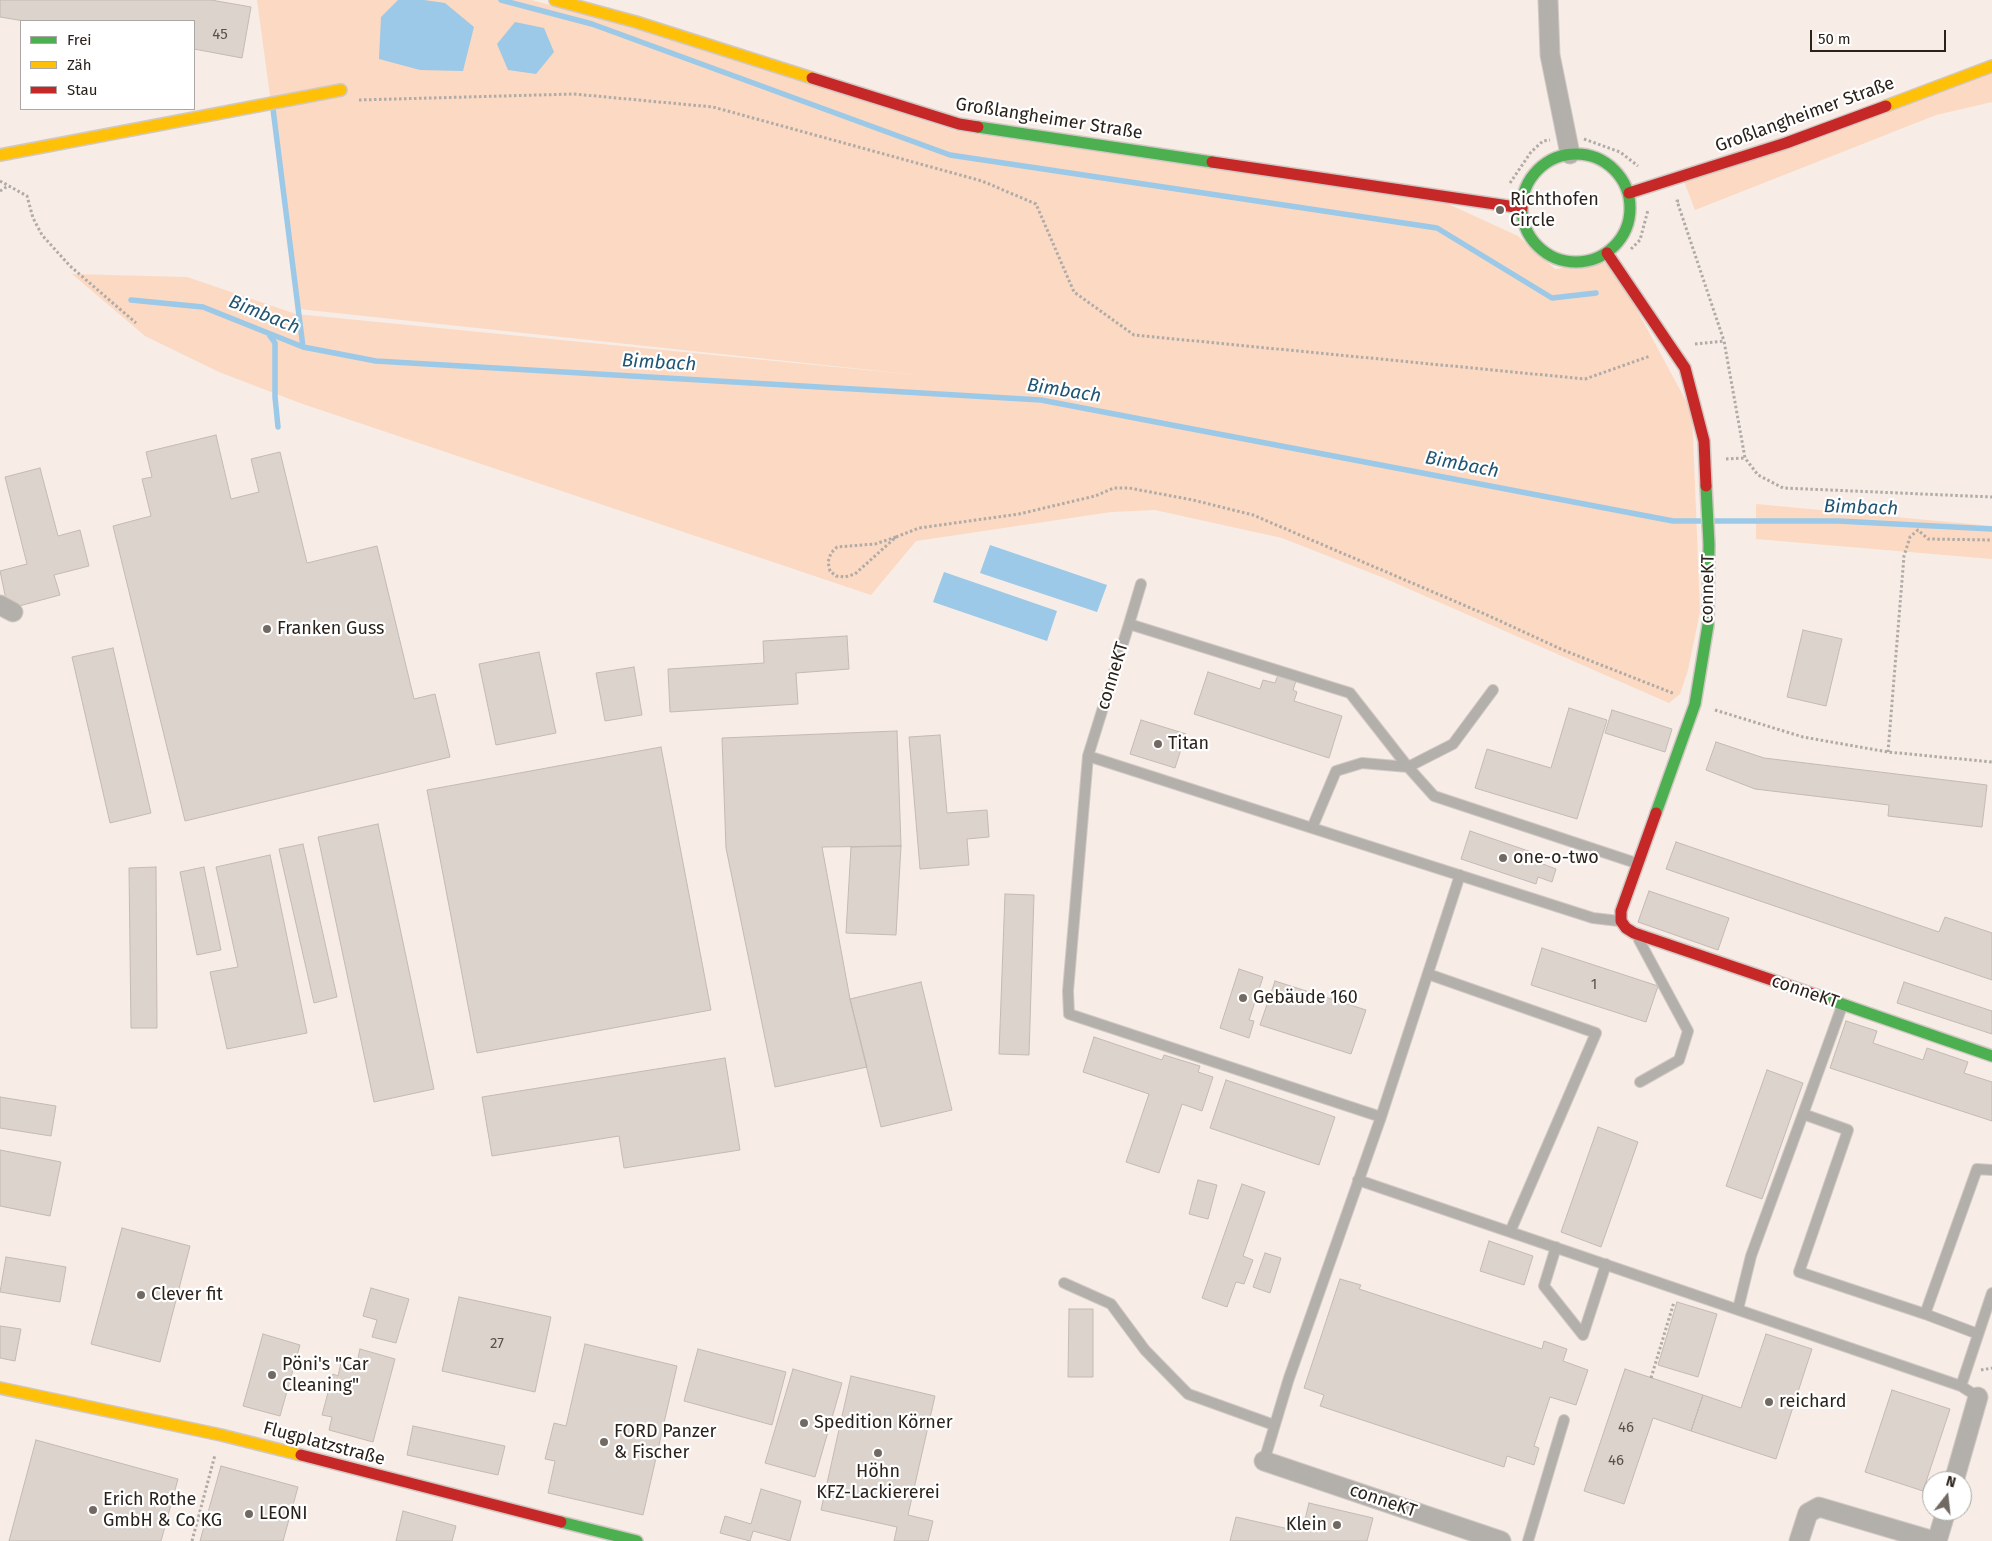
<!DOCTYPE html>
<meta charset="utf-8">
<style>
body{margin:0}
#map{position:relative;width:1992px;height:1541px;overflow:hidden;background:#f7ece6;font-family:"Fira Sans",sans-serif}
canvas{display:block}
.legend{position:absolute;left:20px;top:20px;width:175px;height:90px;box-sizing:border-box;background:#fff;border:1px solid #aaa7a4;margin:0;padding:6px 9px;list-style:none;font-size:15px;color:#2b221c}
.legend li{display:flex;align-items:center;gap:10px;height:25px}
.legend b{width:25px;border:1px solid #aaa7a4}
.north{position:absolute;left:1922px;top:1471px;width:50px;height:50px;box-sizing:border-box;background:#fff;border:1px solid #aaa7a4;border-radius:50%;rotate:16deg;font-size:14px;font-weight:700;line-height:20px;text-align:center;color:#2b221c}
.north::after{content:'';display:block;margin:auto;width:18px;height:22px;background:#726963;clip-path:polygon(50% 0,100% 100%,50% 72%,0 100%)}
.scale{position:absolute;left:1810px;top:30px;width:136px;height:22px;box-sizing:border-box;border:2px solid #2b221c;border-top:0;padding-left:6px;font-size:15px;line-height:18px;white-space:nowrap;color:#2b221c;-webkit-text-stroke:4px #fff;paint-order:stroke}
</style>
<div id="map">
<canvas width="1992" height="1541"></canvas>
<ul class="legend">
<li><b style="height:6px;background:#4caf50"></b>Frei</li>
<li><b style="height:6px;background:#ffc107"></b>Zäh</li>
<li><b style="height:6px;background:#c62828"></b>Stau</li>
</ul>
<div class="north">N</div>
<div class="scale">50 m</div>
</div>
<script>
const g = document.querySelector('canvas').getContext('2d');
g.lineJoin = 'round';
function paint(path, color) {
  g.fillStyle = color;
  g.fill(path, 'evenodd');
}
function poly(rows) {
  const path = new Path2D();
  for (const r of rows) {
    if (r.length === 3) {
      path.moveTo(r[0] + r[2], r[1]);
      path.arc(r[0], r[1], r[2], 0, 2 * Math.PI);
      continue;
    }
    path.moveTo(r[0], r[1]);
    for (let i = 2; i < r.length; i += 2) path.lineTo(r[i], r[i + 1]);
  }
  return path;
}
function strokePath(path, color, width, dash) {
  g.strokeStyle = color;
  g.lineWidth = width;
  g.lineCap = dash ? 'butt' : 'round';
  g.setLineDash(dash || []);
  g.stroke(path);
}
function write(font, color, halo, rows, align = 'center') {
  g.font = font + ' "Fira Sans",sans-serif';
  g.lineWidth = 4.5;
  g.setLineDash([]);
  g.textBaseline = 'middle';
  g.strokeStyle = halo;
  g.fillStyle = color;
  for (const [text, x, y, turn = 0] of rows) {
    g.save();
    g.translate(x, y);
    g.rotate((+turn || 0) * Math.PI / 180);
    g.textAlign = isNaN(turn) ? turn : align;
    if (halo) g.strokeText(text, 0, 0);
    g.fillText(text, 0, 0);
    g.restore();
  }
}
const green = poly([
 [257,0,531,0,634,27,956,131,1446,203,1518,236,1555,269,1611,262,1692,412,1700,611,1688,670,1680,694,1669,703,1384,578,1282,538,1155,510,1111,512,916,541,871,595,300,403,219,372,145,336,72,274,187,277,296,314,927,376,299,309],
 [1992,69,1992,102,1936,115,1695,210,1682,176],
 [1756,504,1992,526,1992,559,1756,539]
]);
const water = poly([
 [398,0,424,0,445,3,474,27,463,71,420,70,379,59,381,17],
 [515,22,544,28,554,52,536,74,508,70,497,44],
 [990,545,1107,585,1097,612,980,573],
 [944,572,1057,611,1047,641,933,602]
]);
const stream = poly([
 [501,0,592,24,950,155,1437,228,1552,298,1596,293],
 [273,109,303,347],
 [131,300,203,307,303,347,376,361,1041,400,1673,521,1700,521],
 [270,336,275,343,275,397,278,427],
 [1714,521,1838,521,1992,529]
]);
const building = poly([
 [0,0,211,0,251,7,242,58,194,49,194,21,24,21,0,17,0,0],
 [216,435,231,499,259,492,251,459,280,452,307,563,377,546,414,699,435,694,450,757,185,821,113,526,151,516,142,479,152,477,146,452,216,435],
 [40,468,58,536,80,530,89,566,54,575,60,595,8,609,0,571,27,564,5,477,40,468],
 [1803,630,1842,639,1826,706,1787,697,1803,630],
 [847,636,849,669,796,673,798,704,670,712,668,669,764,663,763,641,847,636],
 [113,648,151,813,110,823,72,657,113,648],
 [539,652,556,733,496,745,479,664,539,652],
 [634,667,642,715,605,721,596,673,634,667],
 [1208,672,1260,689,1263,680,1275,683,1278,675,1296,681,1293,690,1297,692,1294,701,1342,716,1329,758,1194,714,1208,672],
 [1569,708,1607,720,1577,819,1475,788,1487,749,1551,768,1569,708],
 [1612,710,1672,729,1665,752,1605,733,1612,710],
 [1141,720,1186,734,1175,768,1130,754,1141,720],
 [897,731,901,846,822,847,850,999,867,1067,775,1087,726,848,722,738,897,731],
 [940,735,947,813,987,810,989,837,967,839,969,865,920,869,909,737,940,735],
 [1716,742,1764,758,1987,785,1982,827,1888,816,1889,805,1755,789,1706,770,1716,742],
 [661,747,711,1010,477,1053,427,790,661,747],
 [378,824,434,1089,374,1102,318,837,378,824],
 [1470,831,1546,857,1543,864,1556,869,1552,882,1538,877,1536,884,1461,859,1470,831],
 [1676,842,1939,932,1945,917,1992,933,1992,980,1666,869,1676,842],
 [303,844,337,997,314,1003,279,849,303,844],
 [901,846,896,935,846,933,851,847,901,846],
 [270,855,307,1033,227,1049,210,972,238,967,216,867,270,855],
 [156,867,157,1028,131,1028,129,868,156,867],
 [204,867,221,950,197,955,180,872,204,867],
 [1649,891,1729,918,1718,950,1638,922,1649,891],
 [1005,894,1034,895,1029,1055,999,1054,1005,894],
 [1542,948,1658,986,1646,1022,1531,985,1542,948],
 [1239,969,1263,977,1249,1020,1254,1021,1249,1038,1220,1028,1239,969],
 [1275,981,1366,1010,1351,1054,1260,1025,1275,981],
 [921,982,952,1110,881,1127,850,999,921,982],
 [1904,982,1992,1011,1992,1034,1897,1003,1904,982],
 [1846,1021,1877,1031,1873,1043,1923,1060,1927,1048,1968,1062,1964,1073,1992,1082,1992,1121,1830,1068,1846,1021],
 [1094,1037,1162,1060,1164,1055,1200,1066,1198,1072,1213,1077,1202,1111,1182,1104,1159,1173,1126,1162,1149,1094,1083,1072,1094,1037],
 [725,1058,740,1150,624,1168,619,1136,492,1156,482,1097,725,1058],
 [1767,1070,1803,1083,1762,1199,1726,1186,1767,1070],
 [1226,1080,1335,1117,1319,1165,1210,1128,1226,1080],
 [0,1097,56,1106,51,1136,0,1128,0,1097],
 [1598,1127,1638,1142,1601,1247,1561,1232,1598,1127],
 [0,1150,61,1162,50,1216,0,1206,0,1150],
 [1198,1180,1217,1185,1208,1219,1189,1214,1198,1180],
 [1242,1184,1265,1192,1243,1256,1253,1260,1244,1284,1236,1282,1227,1307,1202,1298,1242,1184],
 [122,1228,190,1246,160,1362,91,1344,122,1228],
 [1489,1241,1533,1256,1524,1285,1480,1271,1489,1241],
 [1265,1253,1281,1258,1270,1293,1253,1287,1265,1253],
 [6,1257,66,1267,60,1302,0,1292,6,1257],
 [1340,1279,1361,1285,1359,1289,1542,1349,1544,1341,1567,1349,1563,1361,1588,1370,1576,1405,1550,1397,1534,1446,1539,1448,1534,1465,1507,1456,1504,1467,1320,1406,1324,1395,1304,1388,1340,1279],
 [371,1288,409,1299,396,1343,372,1337,377,1320,363,1316,371,1288],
 [459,1297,551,1317,535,1392,442,1371,459,1297],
 [1677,1302,1717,1314,1698,1377,1658,1365,1677,1302],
 [1069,1309,1093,1309,1093,1377,1068,1377,1069,1309],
 [0,1326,21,1329,15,1361,0,1358,0,1326],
 [263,1334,300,1345,280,1416,243,1406,263,1334],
 [1766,1334,1812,1349,1776,1459,1691,1431,1703,1395,1741,1408,1766,1334],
 [585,1344,677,1366,643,1515,548,1493,555,1461,545,1459,554,1423,566,1426,585,1344],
 [360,1349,395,1359,373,1442,329,1430,332,1417,322,1415,333,1374,338,1376,341,1363,356,1367,360,1349],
 [698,1349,786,1372,772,1425,684,1401,698,1349],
 [793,1369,842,1383,815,1477,765,1463,793,1369],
 [1625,1369,1703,1395,1691,1431,1653,1418,1624,1504,1584,1491,1625,1369],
 [851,1376,935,1396,908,1515,933,1521,928,1541,894,1541,897,1527,821,1510,851,1376],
 [1892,1390,1950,1409,1923,1491,1865,1472,1892,1390],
 [413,1426,505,1446,498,1475,407,1455,413,1426],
 [36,1440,178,1479,161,1541,9,1541,36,1440],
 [221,1466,298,1487,283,1541,200,1541,221,1466],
 [761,1489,801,1501,790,1541,753,1531,750,1541,720,1533,725,1516,751,1524,761,1489],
 [1309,1503,1373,1518,1367,1541,1230,1541,1236,1517,1302,1532,1309,1503],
 [403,1511,456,1526,452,1541,396,1541,403,1511]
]);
const path = poly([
 [359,100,574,94,713,107,982,181,1036,204,1074,292,1134,335,1585,379,1650,356],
 [1584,139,1620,152,1638,166],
 [0,181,27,196,33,218,42,235,70,266,136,323],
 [1510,183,1531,152,1543,141,1550,140],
 [0,191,8,186],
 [1679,201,1677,201,1724,341],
 [1631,249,1640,240,1648,210],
 [1695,344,1724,341,1745,458,1758,475,1783,488,1992,497],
 [1726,459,1745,458],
 [896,537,875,544,837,547,831,553,828,562,830,571,836,576,845,577,855,574,896,537,919,528,1019,514,1095,496,1114,488,1129,488,1193,500,1253,515,1487,615,1563,650,1675,694],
 [1715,710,1803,737,1888,752,1992,762],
 [1888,752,1904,556,1910,537,1918,530,1928,539,1992,540],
 [1981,1370,1992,1368],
 [1651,1378,1674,1302],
 [192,1541,215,1455]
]);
const lane = poly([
 [1129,624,1141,584],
 [1088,756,1068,991,1069,1014,1381,1117],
 [1312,828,1088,756,1129,624,1350,693,1408,767,1453,744,1493,690],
 [1619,921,1593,918,1312,828,1336,771,1362,763,1408,767,1434,796,1636,863],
 [1639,940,1688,1031,1679,1060,1640,1082],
 [1428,974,1596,1033,1510,1232],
 [1842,1006,1803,1114,1848,1130,1799,1272,1925,1314],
 [1358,1180,1961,1386,1978,1397],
 [1556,1247,1544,1286,1583,1335],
 [1064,1283,1111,1304,1145,1350,1188,1394,1274,1425],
 [1738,1309,1751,1256,1803,1114],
 [1978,1334,1925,1314,1977,1169,1992,1170],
 [1583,1335,1606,1264],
 [1961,1386,1992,1293],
 [1264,1461,1289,1378,1381,1117,1460,875],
 [1528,1541,1564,1420]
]);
const street = poly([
 [1548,0,1550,55,1570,154],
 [0,605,13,612],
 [1264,1461,1501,1541],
 [1954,1481,1978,1397],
 [1799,1541,1808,1513,1819,1507,1934,1541],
 [1937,1541,1946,1511]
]);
const fast = poly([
 [978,127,1212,162],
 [1576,208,54],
 [1656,813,1695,704,1708,625,1709,544,1706,486],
 [1816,995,1992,1056],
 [561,1522,637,1541]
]);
const slow = poly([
 [555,0,636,22,812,78],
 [1886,106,1992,66],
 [0,155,341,90],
 [0,1388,221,1435,301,1455]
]);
const jam = poly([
 [812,78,959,124,978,127],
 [1212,162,1522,208],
 [1629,193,1786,143,1886,106],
 [1607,253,1685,368,1704,441,1706,486],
 [1656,813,1621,911,1621,921,1626,928,1634,933,1816,995],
 [301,1455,561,1522]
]);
const markers = [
 [1500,210,5,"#726963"],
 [267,629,5,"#726963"],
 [1158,744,5,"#726963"],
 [1503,858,5,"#726963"],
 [1243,998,5,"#726963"],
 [141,1295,5,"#726963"],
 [272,1375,5,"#726963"],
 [1769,1402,5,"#726963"],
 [804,1423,5,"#726963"],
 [604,1442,5,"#726963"],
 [878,1453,5,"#726963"],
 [93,1510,5,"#726963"],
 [249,1514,5,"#726963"],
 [1337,1525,5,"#726963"]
];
const numberNames = [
 ["45",220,35],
 ["1",1594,985],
 ["27",497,1344],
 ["46",1626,1428],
 ["46",1616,1461]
];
const streetNames = [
 ["Großlangheimer Straße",1805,115,-20],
 ["Großlangheimer Straße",1049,119,9],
 ["conneKT",1708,589,-89],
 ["conneKT",1113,676,-73],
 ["conneKT",1805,992,19],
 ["Flugplatzstraße",324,1444,15],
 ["conneKT",1383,1501,19]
];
const poiNames = [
 ["Richthofen",1510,200],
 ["Circle",1510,221],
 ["Franken Guss",277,629],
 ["Titan",1168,744],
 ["one-o-two",1513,858],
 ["Gebäude 160",1253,998],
 ["Clever fit",151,1295],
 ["Pöni's \"Car",282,1365],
 ["Cleaning\"",282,1386],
 ["reichard",1779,1402],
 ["Spedition Körner",814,1423],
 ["FORD Panzer",614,1432],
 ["& Fischer",614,1453],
 ["Höhn",878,1472,"center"],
 ["KFZ-Lackiererei",878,1493,"center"],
 ["Erich Rothe",103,1500],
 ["GmbH & Co KG",103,1521],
 ["LEONI",259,1514],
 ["Klein",1327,1525,"right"]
];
const waterNames = [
 ["Bimbach",264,315,22],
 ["Bimbach",659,363,3],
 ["Bimbach",1064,391,9],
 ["Bimbach",1462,465,11],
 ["Bimbach",1861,508,2]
];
paint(green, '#fbd9c2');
paint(water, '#9bc9e7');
strokePath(stream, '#9bc9e7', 5.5);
paint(building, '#ddd3cd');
strokePath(building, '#c4bab4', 1);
strokePath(lane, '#d1c8c3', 12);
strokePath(street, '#d1c8c3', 21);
strokePath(fast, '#d1c8c3', 14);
strokePath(slow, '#d1c8c3', 14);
strokePath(jam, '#d1c8c3', 14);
strokePath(path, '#b0aba7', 3, [2.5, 2.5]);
strokePath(lane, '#b3b0ab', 10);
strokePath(street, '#b3b0ab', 19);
strokePath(fast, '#4caf50', 11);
strokePath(slow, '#ffc107', 11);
strokePath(jam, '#c62828', 11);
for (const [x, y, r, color] of markers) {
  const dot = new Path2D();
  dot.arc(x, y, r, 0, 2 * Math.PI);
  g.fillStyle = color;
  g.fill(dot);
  strokePath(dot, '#fff', 2);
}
write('15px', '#5a514b', null, numberNames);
write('18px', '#2b221c', '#fff', streetNames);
write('18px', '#2b221c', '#fff', poiNames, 'left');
write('italic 19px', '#205574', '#fff', waterNames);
</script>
